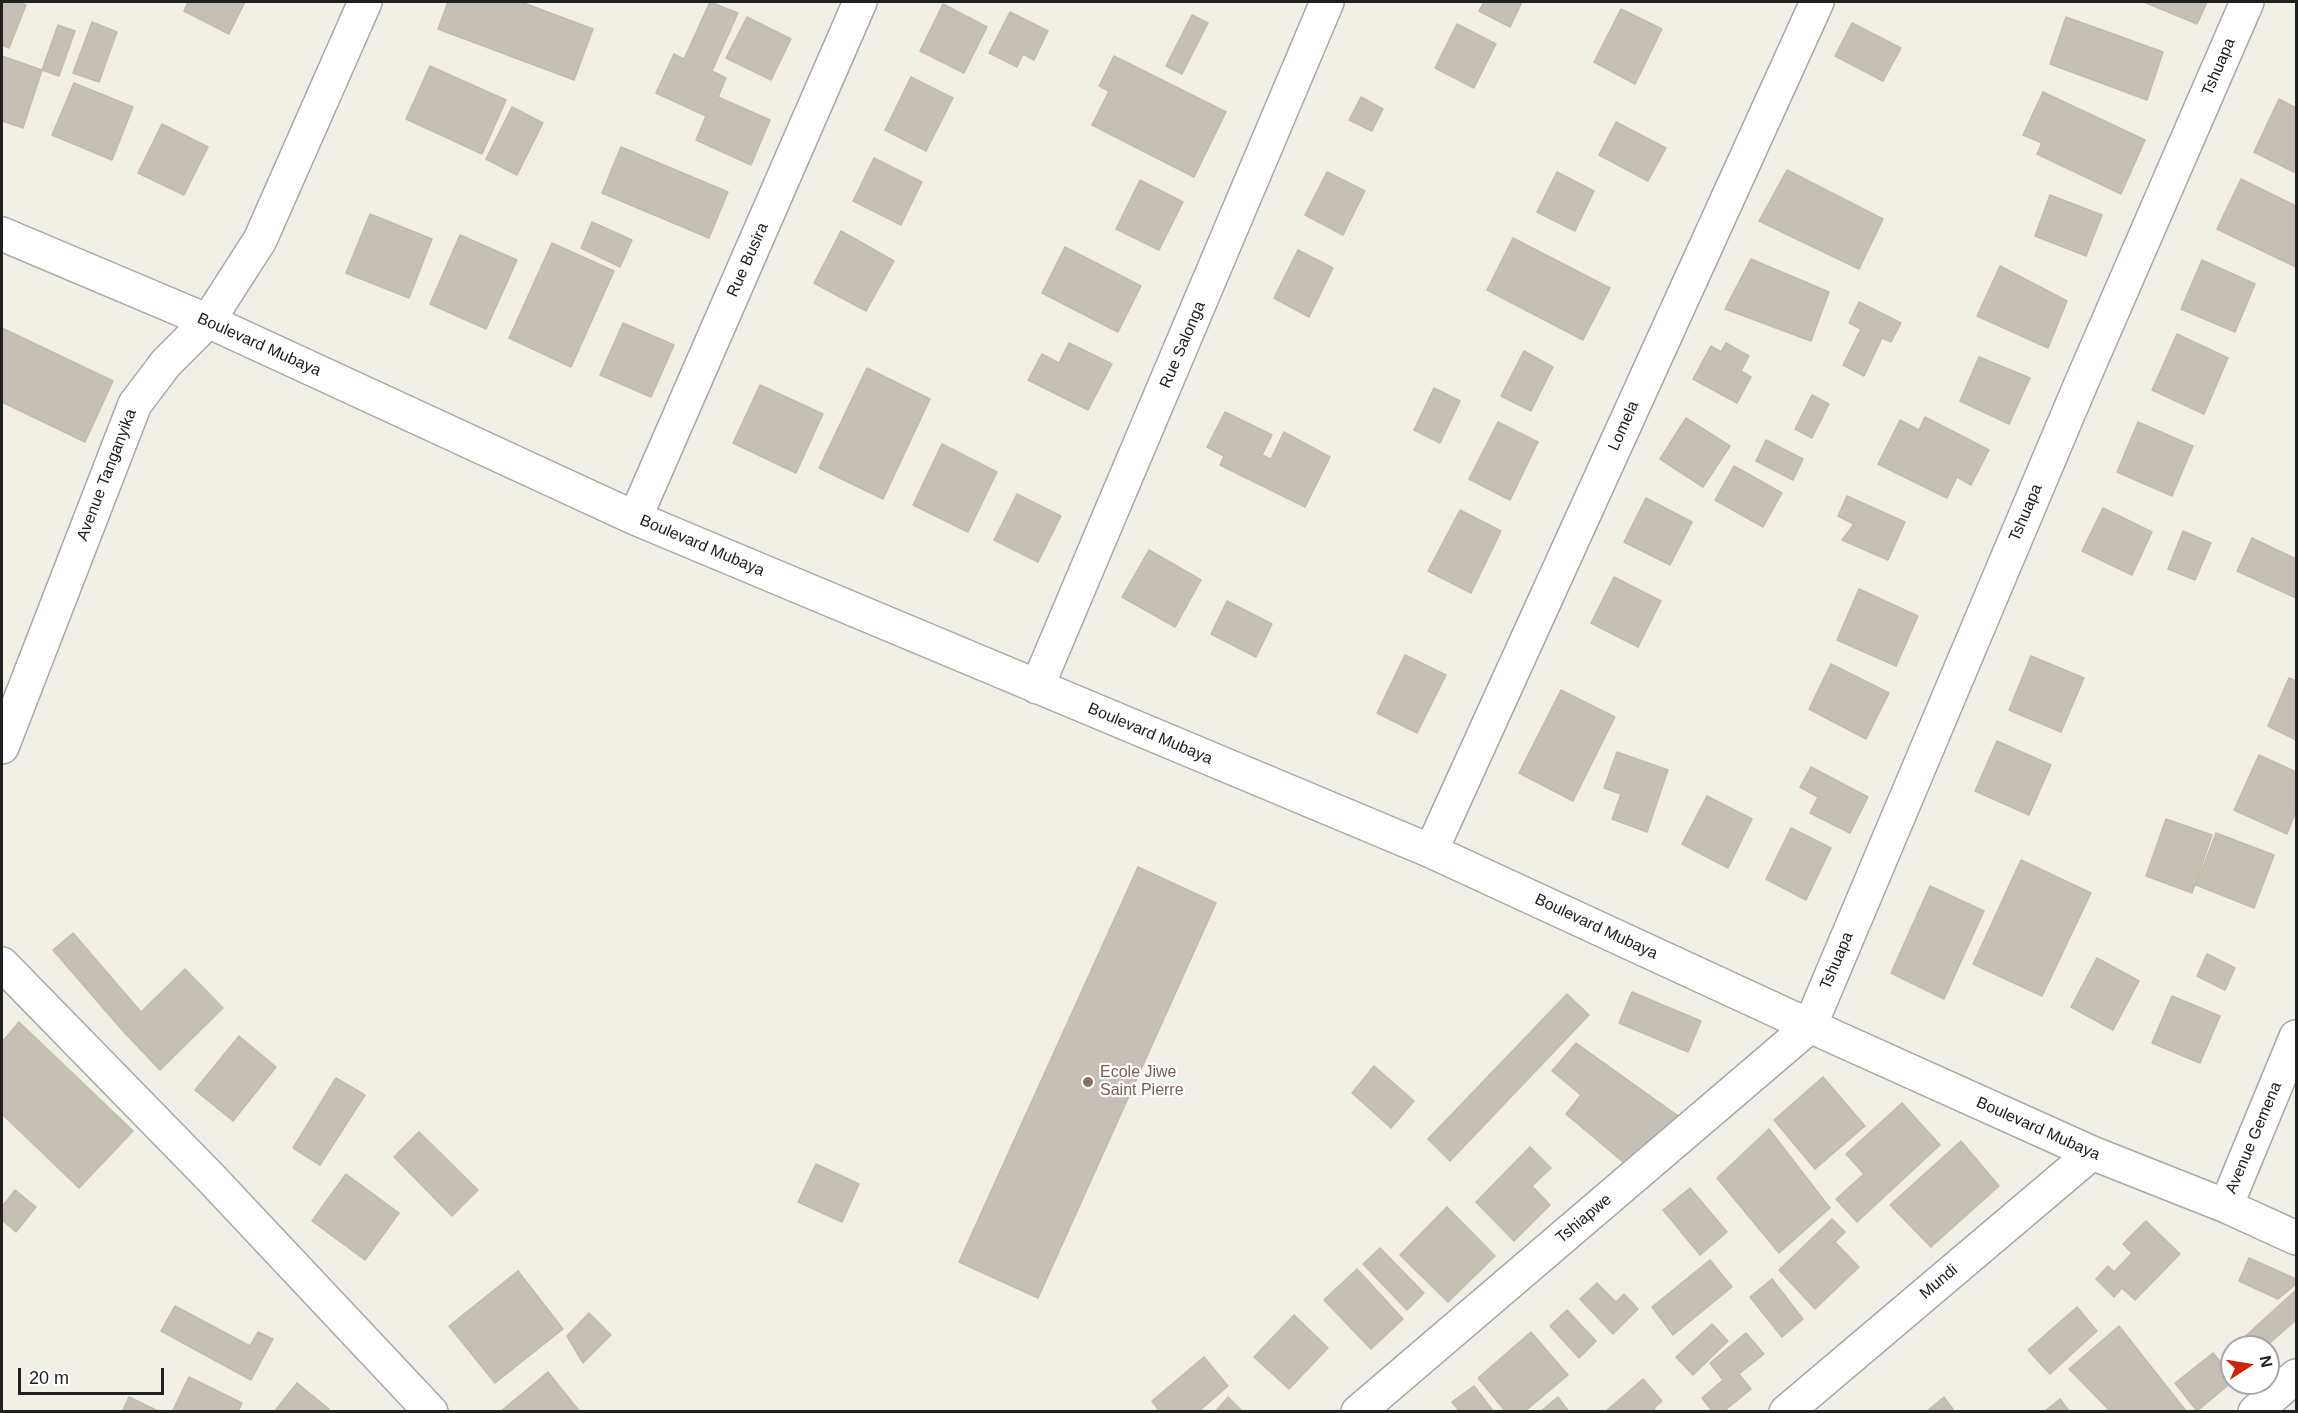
<!DOCTYPE html>
<style>
body{margin:0}
#map{position:relative;width:2298px;height:1413px;overflow:hidden;background:#f2f0e6;font-family:Arial,sans-serif}
canvas{display:block}
.frame{position:absolute;inset:0;border:3px solid #202020;pointer-events:none}
.north{position:absolute;left:2220px;top:1335px;width:60px;height:60px;box-sizing:border-box;background:#fff;border:2px solid #a6a6a6;border-radius:50%;rotate:78deg;font-size:16px;font-weight:700;line-height:24px;text-align:center;color:#202020}
.north::after{content:'';display:block;margin:auto;width:21px;height:27px;background:#d12300;clip-path:polygon(50% 0,100% 100%,50% 72%,0 100%)}
.scale{position:absolute;left:18px;top:1368px;width:146px;height:27px;box-sizing:border-box;border:3px solid #202020;border-top:0;padding-left:8px;font-size:18px;line-height:21px;white-space:nowrap;color:#202020;-webkit-text-stroke:4px #fff;paint-order:stroke}
</style>
<div id="map">
<canvas width="2298" height="1413"></canvas>
<div class="frame"></div>
<div class="north">N</div>
<div class="scale">20 m</div>
</div>
<script>
const g = document.querySelector('canvas').getContext('2d');
g.lineJoin = 'round';
function paint(path, color) {
  g.fillStyle = color;
  g.fill(path, 'evenodd');
}
function poly(rows) {
  const path = new Path2D();
  for (const r of rows) {
    path.moveTo(r[0], r[1]);
    for (let i = 2; i < r.length; i += 2) path.lineTo(r[i], r[i + 1]);
  }
  return path;
}
function strokePath(path, color, width, dash) {
  g.strokeStyle = color;
  g.lineWidth = width;
  g.lineCap = dash ? 'butt' : 'round';
  g.setLineDash(dash || []);
  g.stroke(path);
}
function write(font, color, halo, rows, align = 'center') {
  g.font = font + ' Arial,sans-serif';
  g.lineWidth = 4.5;
  g.setLineDash([]);
  g.textBaseline = 'middle';
  g.strokeStyle = halo;
  g.fillStyle = color;
  for (const [text, x, y, turn = 0] of rows) {
    g.save();
    g.translate(x, y);
    g.rotate((+turn || 0) * Math.PI / 180);
    g.textAlign = isNaN(turn) ? turn : align;
    if (halo) g.strokeText(text, 0, 0);
    g.fillText(text, 0, 0);
    g.restore();
  }
}
const building = poly([
 [2,2,16,2,26,5,9,48,2,45,2,2],
 [188,2,245,2,229,34,184,11,188,2],
 [448,2,521,2,593,29,574,80,438,29,448,2],
 [710,2,738,13,712,71,726,78,718,97,770,120,751,165,696,140,706,116,656,93,674,54,684,59,710,2],
 [1484,2,1522,2,1510,27,1479,11,1484,2],
 [2144,2,2207,2,2197,24,2144,2],
 [943,4,987,27,964,73,920,51,943,4],
 [1621,9,1662,29,1635,84,1594,62,1621,9],
 [1010,12,1048,31,1034,60,1023,54,1017,67,989,53,1010,12],
 [1192,15,1208,23,1182,74,1166,66,1192,15],
 [747,17,791,39,771,80,726,58,747,17],
 [2066,17,2163,52,2147,100,2050,64,2066,17],
 [92,22,117,32,99,82,73,73,92,22],
 [1852,23,1901,48,1883,81,1835,56,1852,23],
 [1457,24,1496,44,1474,88,1435,68,1457,24],
 [58,25,75,31,59,76,42,70,58,25],
 [2,56,42,70,23,128,2,121,2,56],
 [1114,56,1226,112,1194,177,1092,125,1109,91,1099,86,1114,56],
 [430,66,506,100,482,154,406,119,430,66],
 [911,77,953,98,926,151,885,130,911,77],
 [74,83,133,107,112,160,52,135,74,83],
 [2043,92,2145,140,2121,194,2037,154,2042,143,2023,135,2043,92],
 [1361,97,1383,109,1372,131,1349,120,1361,97],
 [2279,99,2296,108,2296,173,2254,152,2279,99],
 [512,107,543,123,517,175,486,159,512,107],
 [1616,122,1666,148,1648,181,1599,155,1616,122],
 [162,124,208,147,184,195,138,173,162,124],
 [621,147,728,192,709,238,602,193,621,147],
 [874,158,922,182,901,225,853,201,874,158],
 [1787,170,1883,219,1859,269,1759,221,1787,170],
 [1327,172,1365,191,1343,235,1305,215,1327,172],
 [1557,172,1594,191,1575,231,1537,212,1557,172],
 [2241,179,2296,206,2296,267,2217,229,2241,179],
 [1140,180,1183,202,1159,250,1116,229,1140,180],
 [2050,195,2102,215,2086,256,2035,236,2050,195],
 [370,214,432,239,409,298,346,273,370,214],
 [592,222,632,240,620,267,581,248,592,222],
 [841,231,894,261,866,311,814,283,841,231],
 [460,235,517,260,486,329,430,304,460,235],
 [1513,238,1610,288,1583,340,1487,290,1513,238],
 [552,243,614,271,571,367,509,338,552,243],
 [1065,247,1141,286,1118,332,1042,293,1065,247],
 [1298,250,1333,268,1309,317,1274,298,1298,250],
 [1751,259,1829,292,1811,341,1725,309,1751,259],
 [2202,260,2255,284,2235,332,2181,309,2202,260],
 [2000,266,2067,301,2048,348,1977,316,2000,266],
 [1859,302,1901,323,1891,342,1882,338,1864,376,1843,365,1861,329,1849,323,1859,302],
 [623,323,674,345,651,397,600,375,623,323],
 [2,328,113,381,85,442,2,402,2,328],
 [2177,334,2228,358,2204,414,2152,390,2177,334],
 [1069,343,1112,364,1088,410,1028,380,1042,354,1059,363,1069,343],
 [1726,343,1749,356,1741,371,1751,377,1737,403,1693,379,1711,346,1721,352,1726,343],
 [1524,351,1553,367,1531,411,1501,396,1524,351],
 [1979,357,2030,378,2009,424,1960,401,1979,357],
 [867,368,930,399,883,499,819,468,867,368],
 [760,385,823,414,796,473,733,443,760,385],
 [1434,388,1460,401,1440,443,1414,430,1434,388],
 [1812,395,1829,404,1812,438,1795,429,1812,395],
 [1225,412,1272,435,1262,455,1271,459,1284,432,1330,457,1305,507,1220,465,1224,456,1207,447,1225,412],
 [1925,417,1989,450,1971,485,1957,477,1947,498,1878,464,1900,420,1919,430,1925,417],
 [1686,418,1730,446,1703,487,1660,459,1686,418],
 [1498,422,1538,442,1510,500,1469,479,1498,422],
 [2138,422,2193,446,2172,496,2117,472,2138,422],
 [1766,440,1803,459,1793,480,1756,461,1766,440],
 [942,444,997,472,968,532,913,505,942,444],
 [1734,466,1782,493,1763,527,1715,500,1734,466],
 [1017,494,1061,516,1038,562,994,540,1017,494],
 [1847,496,1905,522,1888,560,1842,540,1854,524,1838,516,1847,496],
 [1646,498,1692,522,1670,565,1624,542,1646,498],
 [2103,508,2152,532,2132,575,2082,551,2103,508],
 [1460,510,1501,531,1471,593,1428,571,1460,510],
 [2183,531,2211,543,2195,580,2168,569,2183,531],
 [2252,538,2296,559,2296,598,2237,571,2252,538],
 [1149,550,1201,580,1175,627,1122,597,1149,550],
 [1614,577,1661,601,1638,647,1591,623,1614,577],
 [1859,589,1918,616,1896,666,1837,640,1859,589],
 [1227,601,1272,624,1256,657,1211,634,1227,601],
 [1405,655,1446,675,1417,733,1377,713,1405,655],
 [2031,656,2084,678,2061,732,2009,710,2031,656],
 [1831,664,1889,693,1866,739,1809,709,1831,664],
 [2289,678,2296,681,2296,740,2268,726,2289,678],
 [1561,690,1615,717,1573,801,1519,773,1561,690],
 [1997,741,2051,765,2029,815,1975,791,1997,741],
 [1617,752,1668,770,1647,832,1612,819,1621,794,1604,788,1617,752],
 [2259,755,2296,772,2296,811,2287,834,2234,810,2259,755],
 [1811,767,1868,797,1850,833,1810,813,1818,797,1800,787,1811,767],
 [1707,796,1752,819,1728,868,1682,844,1707,796],
 [2166,819,2212,835,2192,893,2146,876,2166,819],
 [1791,828,1831,848,1806,900,1766,879,1791,828],
 [2216,833,2274,855,2254,908,2196,885,2216,833],
 [2021,860,2091,893,2042,996,1973,964,2021,860],
 [1138,867,1216,903,1038,1298,959,1262,1138,867],
 [1930,886,1984,911,1944,999,1891,973,1930,886],
 [73,933,141,1012,185,969,223,1008,160,1070,122,1030,53,950,73,933],
 [2207,954,2235,968,2225,990,2197,976,2207,954],
 [2097,958,2139,981,2113,1030,2071,1007,2097,958],
 [1632,992,1701,1021,1688,1052,1619,1023,1632,992],
 [1567,994,1589,1015,1450,1161,1428,1139,1567,994],
 [2172,996,2220,1016,2200,1063,2152,1043,2172,996],
 [19,1022,133,1131,79,1188,2,1114,2,1042,19,1022],
 [239,1036,276,1067,233,1121,195,1090,239,1036],
 [1576,1043,1681,1118,1629,1167,1566,1114,1581,1095,1552,1071,1576,1043],
 [1374,1066,1414,1101,1391,1128,1352,1093,1374,1066],
 [1823,1077,1865,1126,1815,1169,1774,1120,1823,1077],
 [336,1078,365,1095,320,1165,293,1148,336,1078],
 [1902,1103,1940,1145,1857,1222,1836,1199,1864,1174,1846,1154,1902,1103],
 [1769,1129,1830,1208,1779,1253,1717,1178,1769,1129],
 [419,1132,478,1190,452,1216,394,1157,419,1132],
 [1961,1141,1999,1186,1931,1247,1890,1205,1961,1141],
 [1530,1147,1551,1168,1532,1186,1550,1205,1514,1241,1476,1202,1530,1147],
 [816,1164,859,1184,842,1222,798,1202,816,1164],
 [346,1174,399,1213,365,1260,312,1221,346,1174],
 [1690,1188,1727,1232,1700,1255,1663,1210,1690,1188],
 [15,1190,36,1207,16,1232,2,1220,2,1207,15,1190],
 [1447,1207,1495,1256,1448,1302,1400,1255,1447,1207],
 [1832,1219,1845,1232,1835,1242,1859,1267,1815,1309,1779,1270,1832,1219],
 [2146,1221,2180,1254,2135,1300,2122,1288,2114,1297,2096,1279,2108,1266,2114,1272,2132,1253,2123,1244,2146,1221],
 [1380,1248,1424,1293,1407,1310,1363,1264,1380,1248],
 [2249,1258,2296,1279,2296,1284,2278,1299,2239,1281,2249,1258],
 [1710,1260,1732,1287,1673,1335,1652,1307,1710,1260],
 [1357,1269,1403,1319,1371,1349,1324,1300,1357,1269],
 [518,1271,563,1329,495,1383,449,1326,518,1271],
 [1772,1279,1803,1319,1782,1337,1750,1297,1772,1279],
 [1597,1283,1616,1302,1624,1294,1638,1309,1613,1334,1580,1299,1597,1283],
 [2296,1290,2296,1320,2265,1347,2243,1347,2239,1342,2296,1290],
 [175,1306,250,1346,258,1332,273,1339,251,1380,161,1331,175,1306],
 [2077,1307,2097,1331,2050,1374,2028,1350,2077,1307],
 [1567,1310,1596,1341,1579,1358,1550,1326,1567,1310],
 [589,1313,611,1335,583,1363,567,1336,589,1313],
 [1294,1315,1328,1348,1289,1389,1254,1357,1294,1315],
 [1712,1324,1728,1341,1693,1375,1676,1357,1712,1324],
 [2119,1326,2186,1411,2186,1412,2111,1412,2069,1369,2119,1326],
 [1531,1332,1568,1375,1524,1412,1506,1412,1478,1378,1531,1332],
 [1746,1333,1764,1354,1739,1374,1751,1389,1723,1412,1713,1412,1702,1398,1723,1380,1710,1363,1746,1333],
 [2213,1353,2232,1376,2232,1382,2197,1411,2175,1383,2213,1353],
 [1204,1357,1228,1386,1198,1412,1160,1412,1152,1401,1204,1357],
 [548,1372,580,1412,500,1412,548,1372],
 [189,1377,242,1403,238,1412,172,1412,189,1377],
 [1643,1379,1662,1401,1654,1408,1656,1412,1605,1412,1643,1379],
 [297,1383,329,1409,328,1412,274,1412,297,1383],
 [1474,1386,1494,1412,1460,1412,1452,1402,1474,1386],
 [129,1397,156,1410,155,1412,122,1412,129,1397],
 [1228,1397,1243,1412,1215,1412,1228,1397],
 [1558,1397,1569,1412,1540,1412,1558,1397],
 [1944,1397,1955,1412,1926,1412,1944,1397],
 [2060,1399,2070,1412,2044,1412,2060,1399]
]);
const minor = poly([
 [2,234,208,321,635,518,1431,851,1810,1026,2092,1153,2226,1206,2296,1238],
 [635,518,860,2],
 [1037,687,1327,2],
 [2,747,135,404,166,363,208,321,260,240,365,2],
 [1431,851,1817,2],
 [2,964,210,1177,431,1412],
 [2226,1206,2296,1037],
 [1358,1412,1810,1026,2080,386,2247,2],
 [1786,1412,2092,1153],
 [2255,1412,2296,1376]
]);
const markers = [
 [1088,1082,6,"#8d6e63"]
];
const streetNames = [
 ["Tshuapa",2219,67,-67],
 ["Rue Busira",748,260,-66],
 ["Boulevard Mubaya",259,345,24],
 ["Rue Salonga",1183,345,-67],
 ["Lomela",1624,426,-66],
 ["Avenue Tanganyika",107,475,-69],
 ["Tshuapa",2026,513,-67],
 ["Boulevard Mubaya",702,546,23],
 ["Boulevard Mubaya",1150,734,23],
 ["Boulevard Mubaya",1596,927,25],
 ["Tshuapa",1837,961,-67],
 ["Boulevard Mubaya",2038,1129,24],
 ["Avenue Gemena",2254,1138,-67],
 ["Tshiapwe",1584,1219,-40],
 ["Mundi",1939,1282,-40]
];
const educationNames = [
 ["Ecole Jiwe",1100,1073],
 ["Saint Pierre",1100,1091]
];
paint(building, '#c6bfb5');
strokePath(building, '#c5b9a7', 1.5);
strokePath(minor, '#a7a7a7', 36);
strokePath(minor, '#fff', 33);
for (const [x, y, r, color] of markers) {
  const dot = new Path2D();
  dot.arc(x, y, r, 0, 2 * Math.PI);
  g.fillStyle = color;
  g.fill(dot);
  strokePath(dot, '#fff', 2);
}
write('16px', '#202020', '#fff', streetNames);
write('16px', '#785e54', '#fff', educationNames, 'left');
</script>
